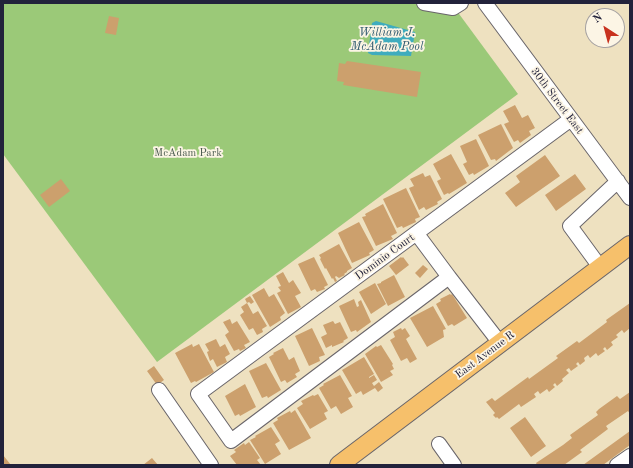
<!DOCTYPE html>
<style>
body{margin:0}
#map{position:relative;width:633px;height:468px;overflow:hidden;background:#eee1c0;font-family:"Old Standard TT",serif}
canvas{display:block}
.frame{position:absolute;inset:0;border:4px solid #22223b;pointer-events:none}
.north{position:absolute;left:585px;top:8px;width:40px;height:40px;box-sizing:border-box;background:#fcf5e5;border:1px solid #a5a1a1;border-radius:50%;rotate:324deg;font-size:11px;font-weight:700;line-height:16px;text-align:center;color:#22223b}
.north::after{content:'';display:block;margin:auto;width:14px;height:18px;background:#c8321e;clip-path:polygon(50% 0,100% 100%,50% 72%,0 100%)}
</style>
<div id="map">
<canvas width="633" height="468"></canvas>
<div class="frame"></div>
<div class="north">N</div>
</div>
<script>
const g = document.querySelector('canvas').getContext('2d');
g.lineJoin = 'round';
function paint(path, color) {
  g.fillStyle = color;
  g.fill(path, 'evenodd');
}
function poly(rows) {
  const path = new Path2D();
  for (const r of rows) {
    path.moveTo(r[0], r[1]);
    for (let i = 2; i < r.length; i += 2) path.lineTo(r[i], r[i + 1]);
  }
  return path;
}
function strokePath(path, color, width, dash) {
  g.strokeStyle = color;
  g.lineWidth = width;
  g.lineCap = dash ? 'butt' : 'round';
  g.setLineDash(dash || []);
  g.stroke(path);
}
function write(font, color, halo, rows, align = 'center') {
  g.font = font + ' "Old Standard TT",serif';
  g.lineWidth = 3.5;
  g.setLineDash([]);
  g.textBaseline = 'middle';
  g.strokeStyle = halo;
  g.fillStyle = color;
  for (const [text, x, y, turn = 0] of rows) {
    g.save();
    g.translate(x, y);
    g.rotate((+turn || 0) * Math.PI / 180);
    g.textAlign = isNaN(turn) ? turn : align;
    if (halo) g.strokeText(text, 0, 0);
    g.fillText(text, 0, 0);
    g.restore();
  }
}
const green = poly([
 [3,3,451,3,518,94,157,362,3,154]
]);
const water = poly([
 [376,21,415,32,411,56,372,55,368,53,372,23]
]);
const building = poly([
 [109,16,119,18,116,35,105,33],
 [347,61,421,72,417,97,343,85,344,82,337,81,339,63,345,64],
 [515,105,522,118,528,115,535,128,529,131,531,135,520,143,518,140,514,142,504,124,509,122,503,111],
 [501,124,513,148,496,161,495,159,491,160,478,135],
 [476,139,489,166,474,175,473,173,469,175,463,164,467,162,460,146],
 [451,154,467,183,449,194,448,193,444,195,437,181,441,179,433,164],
 [545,155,560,176,516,207,505,193,520,182,516,176],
 [423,173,425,177,430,175,442,199,437,202,438,204,426,210,424,207,419,210,409,188,414,186,410,179],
 [575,174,586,189,556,211,545,195],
 [61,179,70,191,49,207,40,195],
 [406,188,420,217,415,219,416,222,403,228,402,226,397,228,383,199],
 [383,204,397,233,391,236,393,239,376,246,362,217,366,216,365,214],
 [359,222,374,250,369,253,370,255,352,263,338,233],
 [339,244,352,268,347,271,347,272,344,274,345,275,339,278,336,276,335,277,337,281,335,282,333,278,332,279,326,268,325,269,320,259,321,258,319,255],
 [314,257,328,285,324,287,325,289,317,292,315,289,311,291,298,264],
 [401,257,402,258,403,257,409,265,396,275,389,266],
 [423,265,428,269,420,278,415,273],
 [283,272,289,283,293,280,301,293,295,296,301,307,288,314,277,293,281,291,278,287,281,286,276,276],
 [394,275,405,297,388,306,377,284,381,283,381,282],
 [375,283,386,304,371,314,359,292],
 [264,288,269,297,274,294,285,313,280,317,281,320,270,327,252,295],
 [450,294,451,295,452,294,467,318,454,326,452,324,448,326,436,304,441,301,440,299],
 [250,296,254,302,251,304,249,302,247,303,245,299],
 [354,299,357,307,359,306,358,302,361,300,371,322,357,332,356,330,351,332,339,306],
 [247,303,253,314,258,311,267,326,262,329,263,332,257,335,253,328,249,330,240,315,244,312,241,307],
 [630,303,630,328,624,333,622,330,616,335,618,337,611,342,613,345,607,350,605,347,603,349,605,351,598,356,596,353,590,358,588,355,584,358,585,361,580,365,578,362,576,364,578,366,571,371,569,368,566,370,569,373,562,379,563,381,557,386,555,383,553,385,555,387,549,392,547,389,540,394,538,391,534,394,536,397,521,407,519,404,499,419,497,417,496,418,493,415,495,413,486,402,492,398,495,401,528,377,529,379,558,358,556,356,577,341,579,343,607,322,606,320],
 [433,306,446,329,443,330,444,337,427,347,410,318],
 [230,319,232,324,237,321,250,342,244,345,246,348,240,351,239,349,234,351,225,335,229,332,223,322],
 [333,321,335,324,340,322,348,338,343,341,344,342,332,347,332,345,326,348,321,337,327,334,323,325],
 [312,328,325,355,319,357,320,361,309,366,295,336],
 [401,328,402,330,405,328,410,336,406,339,417,359,410,363,407,358,401,361,390,340,395,337,393,332],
 [216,339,220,347,225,344,230,354,225,357,227,362,217,367,213,359,210,361,207,352,209,351,205,344],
 [192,344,193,347,199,344,214,372,196,382,195,381,191,383,175,353],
 [381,345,393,364,392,365,394,369,390,371,393,375,381,382,365,354,376,346,377,347],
 [283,348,289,360,294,357,300,371,295,374,297,377,287,383,285,380,281,382,269,357,274,354,273,353],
 [364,357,374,374,369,377,369,378,374,375,377,380,372,383,374,386,379,382,383,388,378,392,375,388,363,395,361,391,356,394,342,370],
 [266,363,281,390,268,398,267,396,262,398,249,371],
 [154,366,164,380,157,385,147,371],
 [340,375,352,396,348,398,353,407,341,414,336,406,331,409,319,388,324,385,323,384],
 [245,384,256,407,240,416,239,414,235,416,225,396],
 [630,392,630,414,628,411,606,426,608,429,580,450,582,452,564,465,537,465,536,463,563,445,572,438,570,435,598,415,596,412,599,409,617,396,620,399],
 [318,394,328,411,324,413,327,419,310,429,297,408,303,404,301,401,313,395,314,396],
 [295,410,311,438,289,450,273,423,278,420,277,418,290,411,291,413],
 [525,417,546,446,531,457,510,428],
 [271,427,280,441,275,444,281,454,265,464,250,440,256,437,255,436],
 [630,431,630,445,603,465,583,465],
 [249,442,260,458,257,460,261,465,237,465,230,456,236,452,234,450,244,443,245,445],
 [3,455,11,465,3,465],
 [152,458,158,465,143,465]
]);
const minor = poly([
 [424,3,453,8,461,3],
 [485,3,630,198],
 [417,234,449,277,231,441,198,394,571,119],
 [600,267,570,226,618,181],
 [449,277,500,343],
 [159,390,211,465],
 [439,444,454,465],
 [617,465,630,456]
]);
const major = poly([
 [339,465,630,245]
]);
const streetNames = [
 ["30th Street East",557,101,53],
 ["Dominio Court",385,257,-36],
 ["East Avenue R",485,355,-37]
];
const parkNames = [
 ["McAdam Park",188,153]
];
const waterNames = [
 ["William J.",387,33],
 ["McAdam Pool",387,47]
];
paint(green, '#9bc978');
paint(water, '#3facbe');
paint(building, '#cca06d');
strokePath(minor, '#69656a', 16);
strokePath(major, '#69656a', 20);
strokePath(minor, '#fff', 14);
strokePath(major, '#f6c06b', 18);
write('11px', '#22223b', '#fcf5e5', streetNames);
write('11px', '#4c5c50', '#fcf5e5', parkNames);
write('italic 12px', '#2e596f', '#fcf5e5', waterNames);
</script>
